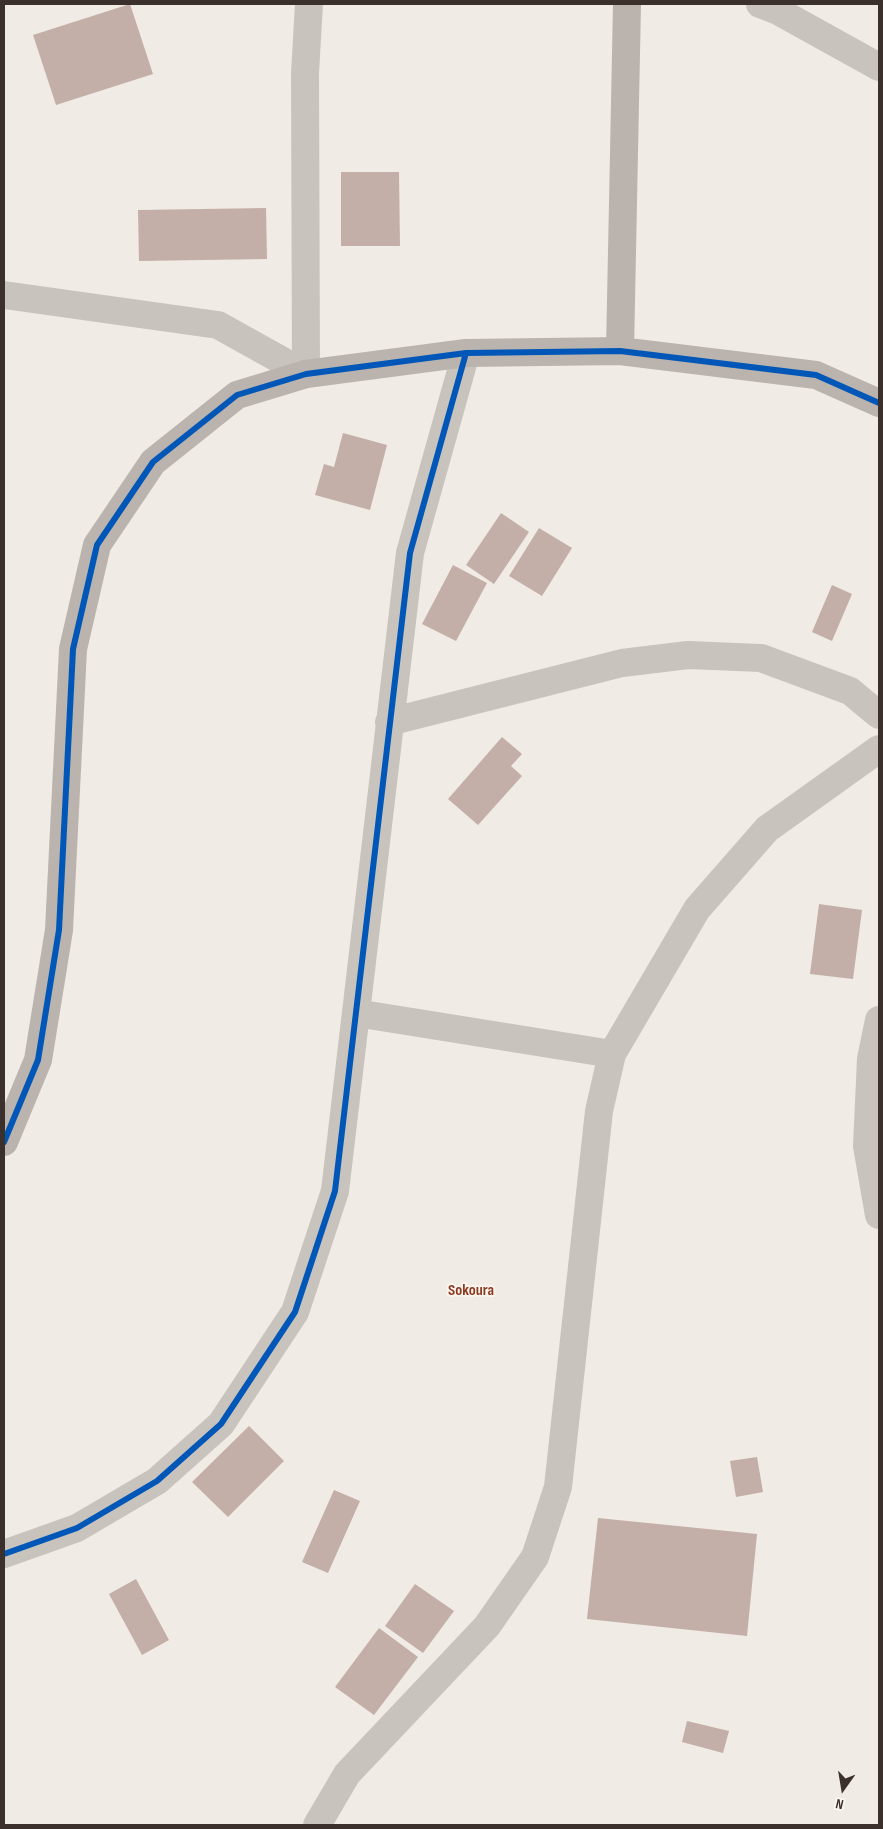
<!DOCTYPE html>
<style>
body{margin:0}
#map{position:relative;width:883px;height:1829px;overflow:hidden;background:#f0ebe5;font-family:"Sofia Sans Condensed",sans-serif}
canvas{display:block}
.frame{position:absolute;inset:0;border:5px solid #3b302b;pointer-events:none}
.north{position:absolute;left:818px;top:1764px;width:50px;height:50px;-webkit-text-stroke:4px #fbf5ee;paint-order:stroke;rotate:193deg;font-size:14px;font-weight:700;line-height:20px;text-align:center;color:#3b302b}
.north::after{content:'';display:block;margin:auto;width:18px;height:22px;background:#3b302b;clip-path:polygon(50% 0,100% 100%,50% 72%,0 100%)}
</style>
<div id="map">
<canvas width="883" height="1829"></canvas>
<div class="frame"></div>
<div class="north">N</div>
</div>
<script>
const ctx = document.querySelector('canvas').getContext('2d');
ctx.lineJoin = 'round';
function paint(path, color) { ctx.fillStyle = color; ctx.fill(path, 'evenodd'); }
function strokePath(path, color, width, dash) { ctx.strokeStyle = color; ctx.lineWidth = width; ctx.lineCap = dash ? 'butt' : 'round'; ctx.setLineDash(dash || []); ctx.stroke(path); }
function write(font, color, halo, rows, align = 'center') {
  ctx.font = font + ' "Sofia Sans Condensed",sans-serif'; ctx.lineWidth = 4; ctx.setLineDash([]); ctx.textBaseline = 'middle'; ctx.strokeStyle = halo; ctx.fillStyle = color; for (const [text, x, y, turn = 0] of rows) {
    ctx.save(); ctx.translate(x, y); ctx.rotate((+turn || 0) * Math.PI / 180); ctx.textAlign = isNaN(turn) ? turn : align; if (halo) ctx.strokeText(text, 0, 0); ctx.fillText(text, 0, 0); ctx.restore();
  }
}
const building = new Path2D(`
 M 130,4 L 153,74 L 56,105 L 33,35 Z
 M 341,172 L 399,172 L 400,246 L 341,246 Z
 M 266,208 L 267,259 L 139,261 L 138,210 Z
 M 343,433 L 387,445 L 370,510 L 315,495 L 324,464 L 334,467 Z
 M 501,513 L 529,532 L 494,584 L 466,565 Z
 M 539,528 L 572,548 L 542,596 L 509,576 Z
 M 453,565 L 487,583 L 456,641 L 422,624 Z
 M 832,585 L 852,594 L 832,641 L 812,632 Z
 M 502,737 L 522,754 L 511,766 L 522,776 L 478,825 L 448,799 Z
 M 819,904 L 862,910 L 853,979 L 810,974 Z
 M 249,1426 L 284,1461 L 228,1517 L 192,1482 Z
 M 757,1457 L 763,1492 L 736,1497 L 730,1461 Z
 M 334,1490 L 360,1501 L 328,1573 L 302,1562 Z
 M 598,1518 L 757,1534 L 747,1636 L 587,1619 Z
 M 136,1579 L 169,1640 L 142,1655 L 109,1594 Z
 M 415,1584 L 454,1611 L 423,1653 L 385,1626 Z
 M 379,1628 L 418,1657 L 374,1715 L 335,1687 Z
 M 687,1721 L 729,1731 L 723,1753 L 682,1742 Z`);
const street = new Path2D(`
 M 760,4 L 778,11 L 879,67
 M 4,295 L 218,325 L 306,374 L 305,73 L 309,4
 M 389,722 L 622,663 L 688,655 L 761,658 L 850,691 L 879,715
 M 356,1013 L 612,1054
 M 879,1020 L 871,1059 L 867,1146 L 879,1215
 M 4,1554 L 77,1528 L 157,1481 L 221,1424 L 295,1312 L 335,1191 L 410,553 L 466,353
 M 317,1825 L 347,1774 L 487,1626 L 535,1557 L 558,1487 L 599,1111 L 612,1054 L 697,909 L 767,829 L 879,749`);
const secondary = new Path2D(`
 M 620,351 L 627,4
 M 4,1142 L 38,1060 L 59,930 L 73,649 L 97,545 L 153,462 L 237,395 L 306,374 L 466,353 L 620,351 L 816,375 L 879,403`);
const cycleway = new Path2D(`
 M 4,1142 L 38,1060 L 59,930 L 73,649 L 97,545 L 153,462 L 237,395 L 306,374 L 466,353 L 620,351 L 816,375 L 879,403
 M 4,1554 L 77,1528 L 157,1481 L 221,1424 L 295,1312 L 335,1191 L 410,553 L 466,353`);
const neighbourhoodNames = [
 ["Sokoura",471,1291]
];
paint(building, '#c3afa7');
strokePath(street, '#c9c3be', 28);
strokePath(secondary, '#bab3ae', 28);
strokePath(cycleway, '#0057b8', 6);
write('bold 16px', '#8c3b22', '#fbf5ee', neighbourhoodNames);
</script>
